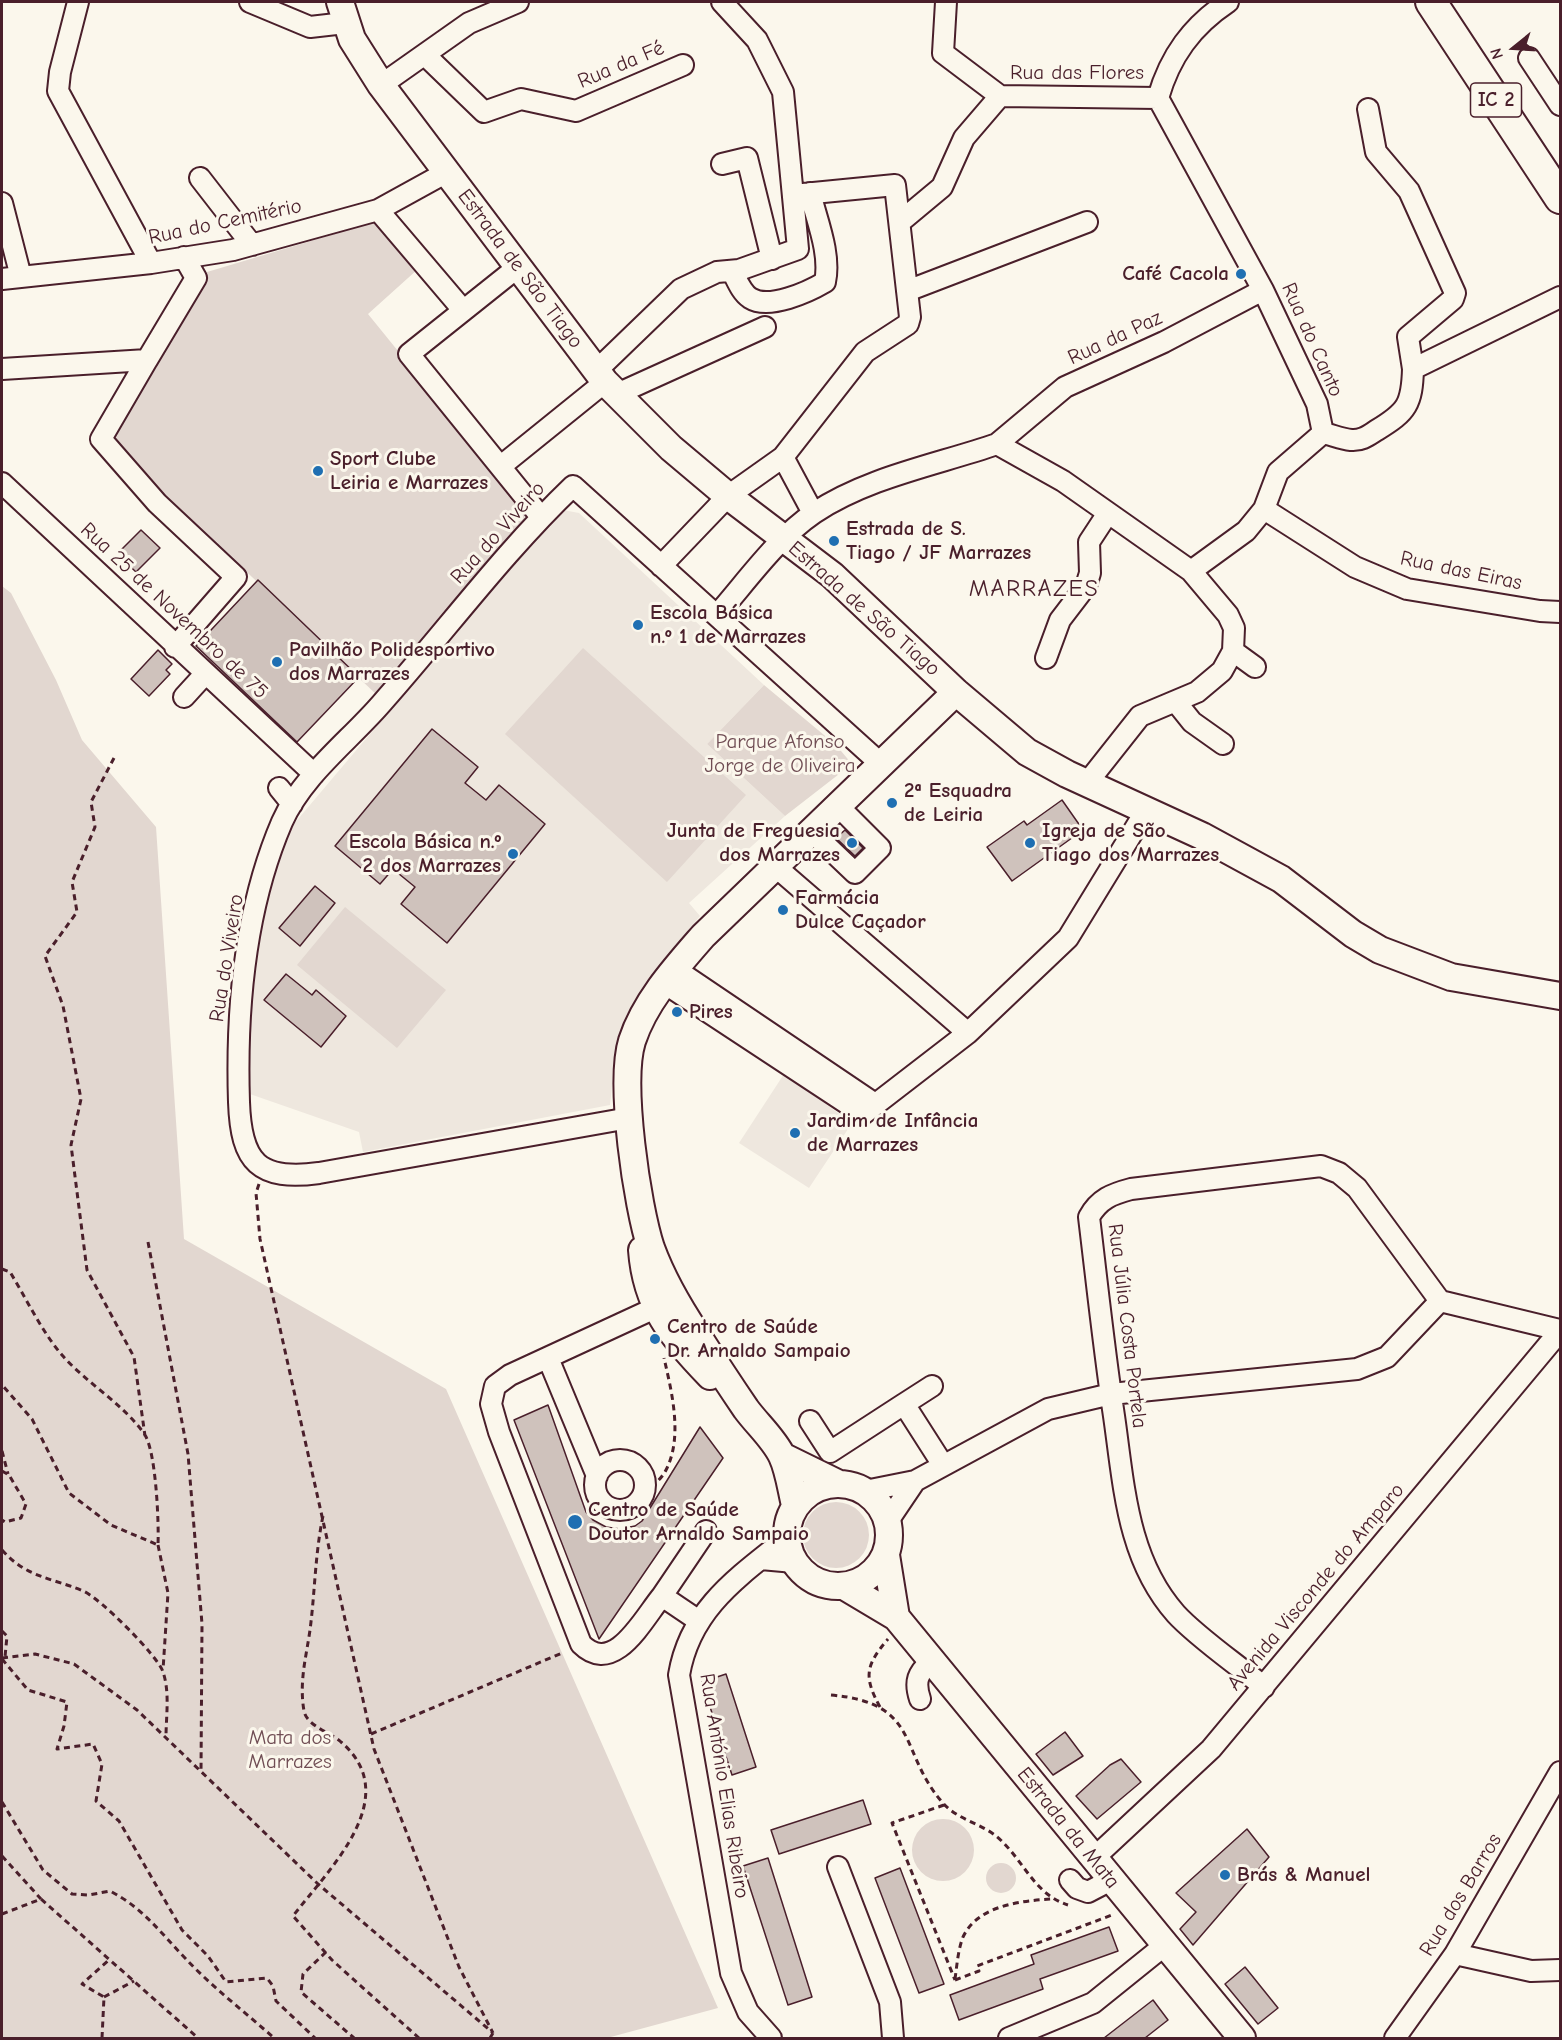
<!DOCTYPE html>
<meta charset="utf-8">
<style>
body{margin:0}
#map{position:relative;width:1562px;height:2040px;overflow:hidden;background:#fbf7ec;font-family:"Comic Neue",sans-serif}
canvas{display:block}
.frame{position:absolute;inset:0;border:3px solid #4a1f2b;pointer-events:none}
.north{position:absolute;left:1484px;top:18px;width:60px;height:60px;-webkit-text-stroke:4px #fbf7ec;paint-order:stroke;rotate:252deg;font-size:16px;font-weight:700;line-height:24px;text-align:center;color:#4a1f2b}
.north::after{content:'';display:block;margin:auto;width:21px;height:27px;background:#4a1f2b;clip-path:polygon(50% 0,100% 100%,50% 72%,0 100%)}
</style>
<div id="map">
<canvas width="1562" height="2040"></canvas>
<div class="frame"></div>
<div class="north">N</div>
</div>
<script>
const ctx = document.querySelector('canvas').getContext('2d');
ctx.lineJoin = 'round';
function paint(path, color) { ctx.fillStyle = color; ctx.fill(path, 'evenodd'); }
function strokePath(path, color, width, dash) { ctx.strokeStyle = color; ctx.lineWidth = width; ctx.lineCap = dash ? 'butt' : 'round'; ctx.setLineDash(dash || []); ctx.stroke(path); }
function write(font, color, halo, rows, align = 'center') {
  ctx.font = font + ' "Comic Neue",sans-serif'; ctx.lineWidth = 6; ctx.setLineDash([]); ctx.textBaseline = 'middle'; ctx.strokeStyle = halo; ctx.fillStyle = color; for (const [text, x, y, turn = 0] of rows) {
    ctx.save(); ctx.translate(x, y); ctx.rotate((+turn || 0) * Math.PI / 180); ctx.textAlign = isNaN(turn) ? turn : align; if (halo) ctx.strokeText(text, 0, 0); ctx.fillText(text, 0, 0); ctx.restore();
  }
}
const built = new Path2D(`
 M 563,510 L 579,513 L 764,685 L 707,744 L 785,816 L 689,903 L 700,916 L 650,979 L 623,1023 L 616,1049 L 610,1105 L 363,1152 L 359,1132 L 247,1093 L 246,1068 L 250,1000 L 261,931 L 272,882 L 293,825 L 512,566 L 550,516 Z
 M 784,1074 L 852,1123 L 809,1188 L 739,1143 Z`);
const green = new Path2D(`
 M 378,221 L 418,269 L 368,314 L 527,510 L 523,522 L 378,696 L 108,441 L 207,272 Z
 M 2,586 L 11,593 L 56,680 L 82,740 L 156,827 L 184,1239 L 446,1389 L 718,2008 L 607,2038 L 2,2038 Z
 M 583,648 L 746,795 L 667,882 L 505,734 Z
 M 764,685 L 836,745 L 852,764 L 785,816 L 707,744 Z
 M 345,907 L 446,990 L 397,1048 L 297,965 Z
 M803 1535a33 33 0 1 1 66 0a33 33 0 1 1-66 0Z
 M912 1850a31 31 0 1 1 62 0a31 31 0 1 1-62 0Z
 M986 1878a15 15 0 1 1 30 0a15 15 0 1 1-30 0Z`);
const building = new Path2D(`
 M 141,530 L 160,548 L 136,572 L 117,554 Z
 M 258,580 L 359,677 L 297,742 L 196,646 Z
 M 158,650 L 172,664 L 166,670 L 170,674 L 149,696 L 131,679 Z
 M 432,729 L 478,767 L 465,783 L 486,800 L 499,785 L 545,824 L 447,943 L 401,904 L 415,887 L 393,869 L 380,884 L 335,846 Z
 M 1062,800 L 1083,830 L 1012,881 L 987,847 L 1024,821 L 1027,825 Z
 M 845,830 L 863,848 L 855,856 L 836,838 Z
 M 315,886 L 335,903 L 300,946 L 279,928 Z
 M 286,974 L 312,995 L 316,990 L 346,1016 L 321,1047 L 264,1000 Z
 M 548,1405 L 586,1512 L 593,1520 L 606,1527 L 620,1529 L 635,1526 L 642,1521 L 700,1427 L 723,1458 L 599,1639 L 514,1420 Z
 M 726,1674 L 756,1767 L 732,1775 L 702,1682 Z
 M 1065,1732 L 1083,1756 L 1053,1775 L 1036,1754 Z
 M 1121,1759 L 1141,1782 L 1097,1819 L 1076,1796 L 1110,1765 Z
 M 863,1800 L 871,1824 L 779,1854 L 771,1830 Z
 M 1247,1829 L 1269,1857 L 1193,1945 L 1180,1929 L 1196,1912 L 1176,1893 Z
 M 768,1858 L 812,1997 L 788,2005 L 743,1866 Z
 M 900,1868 L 944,1984 L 919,1993 L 875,1878 Z
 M 1109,1927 L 1118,1951 L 1040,1979 L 1043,1989 L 959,2020 L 950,1995 L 1034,1964 L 1031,1955 Z
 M 1245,1967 L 1278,2008 L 1258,2024 L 1225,1984 Z
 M 1153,2000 L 1168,2020 L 1145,2038 L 1104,2038 Z`);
const path = new Path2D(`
 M 114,758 L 91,802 L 95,827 L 72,882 L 77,912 L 45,956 L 63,1006 L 81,1099 L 71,1145 L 87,1270 L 134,1357 L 145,1436
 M 259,1184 L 256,1193 L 260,1239 L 374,1749 L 459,1967 L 493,2033
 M 148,1242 L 188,1454 L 202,1624 L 201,1772
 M 2,1269 L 10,1272 C 26,1298 42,1332 62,1355 C 85,1382 125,1405 145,1435 C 156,1453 159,1522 158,1545 L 111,1525 L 69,1493 L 32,1419 L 2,1385
 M 2,1451 L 8,1474
 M 2,1471 L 9,1475 L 26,1504 L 21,1518 L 5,1522 L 2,1520
 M 643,1494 C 651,1487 661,1480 666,1470 C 683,1437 672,1393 664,1358
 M 323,1516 C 315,1554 315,1592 310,1630 C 306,1658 299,1682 304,1711 C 307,1726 330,1732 341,1742 C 405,1797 329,1869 293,1916 L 332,1960 L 419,2038
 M 158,1545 L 168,1593 L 163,1670
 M 2,1550 C 27,1578 50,1577 83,1591 C 99,1597 159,1657 163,1672 C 170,1692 166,1717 166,1737
 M 2,1631 L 7,1636 L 5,1657
 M 2,1658 L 35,1654 L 74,1664 L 137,1710 L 318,1884 L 492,2032
 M 2,1659 L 28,1690 L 67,1702 L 64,1726 L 57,1749 L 93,1744 L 102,1764 L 96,1801 L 119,1821 L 182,1930 L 208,1956 L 226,1982 L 267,1978 L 273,1986 L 276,2001 L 315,2038
 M 831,1695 C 921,1703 898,1751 942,1802 C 956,1819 980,1823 996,1836 C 1023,1858 1033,1894 1068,1905
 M 880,1707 C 863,1676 866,1665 888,1639
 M 371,1734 L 562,1653
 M 2,1802 L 43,1870 L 72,1894 L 89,1895 L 110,1891 C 143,1908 160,1932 185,1958 C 212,1987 245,2012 274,2038
 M 944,1805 L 892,1823 L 955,1980
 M 2,1856 L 41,1899
 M 2,1914 L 41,1899 L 198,2038
 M 326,1952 L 303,1974 L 301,1992 L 354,2038
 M 955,1979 C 957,1965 958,1950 963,1937 C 978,1905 1021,1901 1051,1899
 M 955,1980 L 979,1971 L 977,1966 L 1112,1915
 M 104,1997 L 134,1981
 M 102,2038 L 104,1997 L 82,1984 L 109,1960
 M 490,2038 L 493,2033`);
const minor = new Path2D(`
 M 78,2 L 60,72 L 58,91 L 151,263
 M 250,2 L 310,27 L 345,23
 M 946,2 L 943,53 L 1000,96
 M 425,55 L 484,112 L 521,99 L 576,111 L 683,65
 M 1529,58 L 1560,105
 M 381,85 L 469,23 L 518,2
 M 1158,98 L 1263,290 L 1317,404 L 1323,433 L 1278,472 L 1264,509 L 1246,531 L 1191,571
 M 1368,109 L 1376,152 L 1409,191 L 1455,293 L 1453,299 L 1408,337 L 1413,369
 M 722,164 L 747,158 L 772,259
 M 200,178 L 252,245
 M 2,203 L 21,277
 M 378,210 L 463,310
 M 900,222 L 942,187 L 964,138 L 1000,96 L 1158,98 C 1170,56 1192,26 1228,2
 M 518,267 L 409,354 L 541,517
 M 732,271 C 737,280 741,292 750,298 C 769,310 808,292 825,282 C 831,254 817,221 810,193
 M 2,279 L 151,263 L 233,250 L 378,210 L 447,172
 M 907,291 L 1087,222
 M 147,360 L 101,439 L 157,503 L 236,577 L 175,647
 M 2,369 L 147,360 L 196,278 L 184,257
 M 596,371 L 681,289 L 717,272 L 739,270 L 798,249 L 783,92 L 757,40 L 722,2
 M 617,394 L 765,327
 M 1323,433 C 1332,435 1342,439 1351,440 C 1362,441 1369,435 1377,430 C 1407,412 1412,404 1413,369 L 1560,297
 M 997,444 L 1065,387 L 1164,342 L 1263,290
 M 783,457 L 813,513
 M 501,466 L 605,382
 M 2,483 L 314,774
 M 1264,509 L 1355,567 L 1407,589 L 1540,611 L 1560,612
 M 661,566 L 728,496 L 783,457 L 865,352 L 908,324 L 910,317 L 895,185 L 793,195
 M 717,615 C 747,581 776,539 814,513 C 868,477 936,465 997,444 L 1063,481 L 1191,571 L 1228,615 L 1234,628 L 1233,651 L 1222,671 L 1197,692 L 1140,716 L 1087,783
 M 1233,651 L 1255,667
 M 1046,658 L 1060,620 L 1086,586 L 1090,573 L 1089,542 L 1108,513
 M 184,697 L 205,674
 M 1176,702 L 1192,722 L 1223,744
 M 279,788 L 292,804
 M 812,832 L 855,873 L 880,848 L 838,806
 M 776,867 L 968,1033
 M 675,969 L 875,1104
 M 664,983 L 863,1114 L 968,1033 L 1068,938 L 1147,809
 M 629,1118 L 319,1173 C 259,1181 241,1163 239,1102 C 236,1009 245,908 282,822 C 303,775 348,742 381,704 C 445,632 503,553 573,486 L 881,764
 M 669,1305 L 655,1308 L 510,1375 L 495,1386 L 491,1404 L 499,1432 L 581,1644 C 614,1677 643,1619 662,1596 L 699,1621
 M 548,1358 L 597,1476
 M 904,1404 L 932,1386
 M 810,1421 L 830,1452 L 904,1404 L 943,1465
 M595 1485a25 25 0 1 1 50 0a25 25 0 1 1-50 0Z
 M 865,1491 L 915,1481 L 1048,1409 L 1111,1394 L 1357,1369 L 1387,1357 L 1440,1301
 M 888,1521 L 915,1481
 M 761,1559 L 794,1562
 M 662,1596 L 706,1531
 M 1264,1687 C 1238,1665 1198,1638 1176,1614 C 1127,1559 1124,1485 1114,1416 C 1104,1350 1097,1283 1089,1217 C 1099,1199 1112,1194 1131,1189 L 1321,1166 L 1339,1173 L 1357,1188 L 1440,1301 L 1560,1330
 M 920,1699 C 914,1681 918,1673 931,1661
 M 1093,1859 L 1211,1749 L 1560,1331
 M 838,1867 L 890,2002 L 893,2038
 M 1070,1880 L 1077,1888 L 1088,1892 L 1111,1880
 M 1455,1954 L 1531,1971 L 1560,1970
 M 771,2038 L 748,2012 L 731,1973 L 679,1675 C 690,1609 738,1577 787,1538
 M 1009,2038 L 1093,2003 L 1165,1945
 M 1395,2038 L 1455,1954 L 1560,1772`);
const major = new Path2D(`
 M 340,2 L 352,39 L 381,85 L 605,382 L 671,448 L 728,496 L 832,575 L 956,692 L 1027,752 L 1067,774 L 1202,836 L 1281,879 L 1353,934 L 1380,950 L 1451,977 L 1560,996
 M 642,1250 C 646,1306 672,1337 710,1376
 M 782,1456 L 837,1483
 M787 1535a51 51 0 1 1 102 0a51 51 0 1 1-102 0Z
 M 795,1505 C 791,1489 789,1471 782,1456 C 774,1439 757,1424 746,1409 C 729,1384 712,1358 696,1333 C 678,1306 662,1278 651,1248 C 637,1206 619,1083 632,1041 C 645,1001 676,967 703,936 L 956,692
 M 886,1555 L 896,1617
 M 844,1586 L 896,1617 L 1242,2038`);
const highway = new Path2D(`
 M 1431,2 L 1560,198`);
const markers = [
 [1241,274,6,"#1f6fb2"],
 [318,471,6,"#1f6fb2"],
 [834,541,6,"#1f6fb2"],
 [638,625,6,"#1f6fb2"],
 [277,662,6,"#1f6fb2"],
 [892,803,6,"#1f6fb2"],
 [852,843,6,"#1f6fb2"],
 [1030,843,6,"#1f6fb2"],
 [513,854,6,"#1f6fb2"],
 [783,910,6,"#1f6fb2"],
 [677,1012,6,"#1f6fb2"],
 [795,1133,6,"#1f6fb2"],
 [655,1339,6,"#1f6fb2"],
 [575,1522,8,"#1f6fb2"],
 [1225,1875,6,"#1f6fb2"]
];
const shields = [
 [1496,100,51]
];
const shieldNames = [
 ["IC 2",1496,100]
];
const streetNames = [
 ["Rua da Fé",621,65,-23],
 ["Rua das Flores",1077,73],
 ["Rua do Cemitério",225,222,-12],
 ["Estrada de São Tiago",520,269,53],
 ["Rua da Paz",1115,338,-25],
 ["Rua do Canto",1312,340,66],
 ["Rua do Viveiro",498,533,-48],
 ["Rua das Eiras",1461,571,12],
 ["Estrada de São Tiago",864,609,41],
 ["Rua 25 de Novembro de 75",174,611,43],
 ["Rua do Viveiro",227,958,-81],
 ["Rua Júlia Costa Portela",1127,1326,83],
 ["Avenida Visconde do Amparo",1316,1587,-50],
 ["Rua António Elias Ribeiro",724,1786,81],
 ["Estrada da Mata",1068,1828,51],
 ["Rua dos Barros",1461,1895,-59]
];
const poiNames = [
 ["Café Cacola",1229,274,"right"],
 ["Sport Clube",330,459],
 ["Leiria e Marrazes",330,483],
 ["Estrada de S.",846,529],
 ["Tiago / JF Marrazes",846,553],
 ["Escola Básica",650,613],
 ["n.º 1 de Marrazes",650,637],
 ["Pavilhão Polidesportivo",289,650],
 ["dos Marrazes",289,674],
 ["2ª Esquadra",904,791],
 ["de Leiria",904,815],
 ["Junta de Freguesia",840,831,"right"],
 ["dos Marrazes",840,855,"right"],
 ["Igreja de São",1042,831],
 ["Tiago dos Marrazes",1042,855],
 ["Escola Básica n.º",501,842,"right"],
 ["2 dos Marrazes",501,866,"right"],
 ["Farmácia",795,898],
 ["Dulce Caçador",795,922],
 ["Pires",689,1012],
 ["Jardim de Infância",807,1121],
 ["de Marrazes",807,1145],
 ["Centro de Saúde",667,1327],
 ["Dr. Arnaldo Sampaio",667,1351],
 ["Centro de Saúde",588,1510],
 ["Doutor Arnaldo Sampaio",588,1534],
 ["Brás & Manuel",1237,1875]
];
const parkNames = [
 ["Parque Afonso",780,742],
 ["Jorge de Oliveira",780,766],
 ["Mata dos",290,1738],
 ["Marrazes",290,1762]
];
const quarterNames = [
 ["MARRAZES",1034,589]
];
paint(built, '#eee7de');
paint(green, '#e2d7d0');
paint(building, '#cfc2bc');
strokePath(building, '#4a1f2b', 1.5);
strokePath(minor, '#4a1f2b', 24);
strokePath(major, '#4a1f2b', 30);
strokePath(highway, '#4a1f2b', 34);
strokePath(path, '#4a1f2b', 3, [6, 4.5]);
strokePath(minor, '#fbf7ec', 20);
strokePath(major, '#fbf7ec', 26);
strokePath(highway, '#fbf7ec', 30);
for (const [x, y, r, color] of markers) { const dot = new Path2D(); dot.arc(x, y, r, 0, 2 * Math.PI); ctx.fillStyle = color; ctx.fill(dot); strokePath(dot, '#fbf7ec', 2); }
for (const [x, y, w] of shields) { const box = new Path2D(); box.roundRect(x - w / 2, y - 17, w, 34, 4.5); ctx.fillStyle = '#fbf7ec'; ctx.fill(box); strokePath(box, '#4a1f2b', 1.5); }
write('bold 20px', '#4a1f2b', null, shieldNames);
write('21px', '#4a1f2b', '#fbf7ec', streetNames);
write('bold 21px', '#4a1f2b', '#fbf7ec', poiNames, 'left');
write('21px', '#704d54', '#fbf7ec', parkNames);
ctx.letterSpacing = '1.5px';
write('24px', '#4a1f2b', '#fbf7ec', quarterNames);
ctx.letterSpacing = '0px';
</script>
